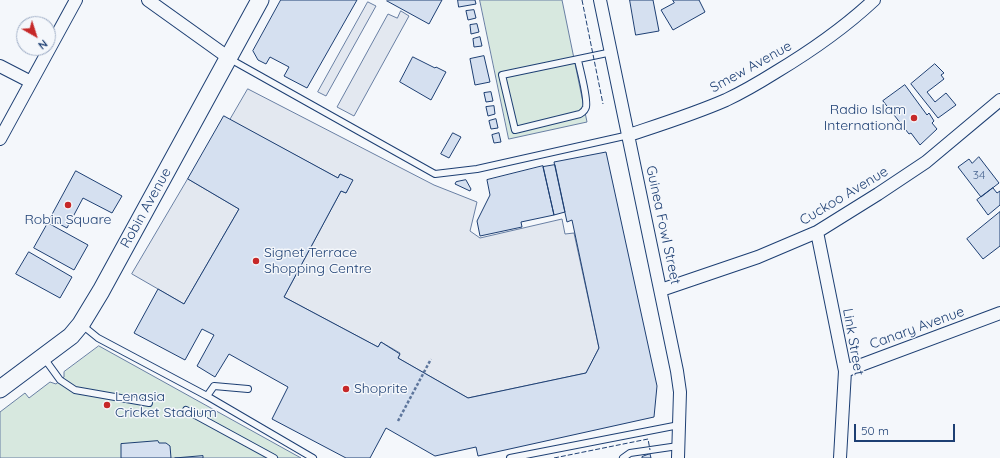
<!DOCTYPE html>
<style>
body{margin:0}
#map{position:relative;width:1000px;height:458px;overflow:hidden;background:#f4f7fb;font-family:Quicksand,sans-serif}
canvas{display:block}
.north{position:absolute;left:16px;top:16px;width:40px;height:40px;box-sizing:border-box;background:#f4f7fb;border:1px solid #9eadc5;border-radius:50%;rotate:141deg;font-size:11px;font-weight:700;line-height:16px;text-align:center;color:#1d3f73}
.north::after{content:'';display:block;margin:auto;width:14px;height:18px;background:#c62828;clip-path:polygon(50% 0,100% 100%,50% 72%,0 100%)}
.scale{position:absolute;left:854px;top:424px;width:101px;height:18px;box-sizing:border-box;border:2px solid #1d3f73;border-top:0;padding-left:5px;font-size:12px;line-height:14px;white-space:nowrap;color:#1d3f73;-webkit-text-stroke:3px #f4f7fb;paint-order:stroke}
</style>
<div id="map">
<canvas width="1000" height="458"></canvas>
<div class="north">N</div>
<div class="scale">50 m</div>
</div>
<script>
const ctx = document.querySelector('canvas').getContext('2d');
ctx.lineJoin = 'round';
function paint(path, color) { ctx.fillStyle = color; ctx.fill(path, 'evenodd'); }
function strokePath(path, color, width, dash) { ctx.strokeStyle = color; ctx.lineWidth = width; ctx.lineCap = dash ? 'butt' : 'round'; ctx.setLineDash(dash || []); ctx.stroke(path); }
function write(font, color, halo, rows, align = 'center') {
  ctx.font = font + ' Quicksand,sans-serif'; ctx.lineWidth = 3; ctx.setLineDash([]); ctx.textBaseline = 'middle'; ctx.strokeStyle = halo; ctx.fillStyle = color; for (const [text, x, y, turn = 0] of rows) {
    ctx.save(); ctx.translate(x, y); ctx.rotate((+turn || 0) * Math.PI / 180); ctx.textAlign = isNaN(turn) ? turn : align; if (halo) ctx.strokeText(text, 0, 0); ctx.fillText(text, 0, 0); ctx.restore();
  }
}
const green = new Path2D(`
 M 480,0 L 562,0 L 587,122 L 509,139 Z
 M 99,346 L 301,458 L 0,458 L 0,412 L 25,393 L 29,398 L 50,382 L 56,384 L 64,377 L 64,372 Z`);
const parking = new Path2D(`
 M 368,2 L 376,6 L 326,96 L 318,92 Z
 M 401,11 L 409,16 L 354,116 L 337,107 L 388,14 L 397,18 Z
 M 248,89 L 434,185 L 477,202 L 470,231 L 480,238 L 562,219 L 565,234 L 574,233 L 599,348 L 586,373 L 468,398 L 398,358 L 400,353 L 381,342 L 378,347 L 284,297 L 341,191 L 346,193 L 352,180 L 340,174 L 338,178 L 230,120 Z
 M 188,179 L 239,209 L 184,304 L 132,274 Z`);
const building = new Path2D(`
 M 281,0 L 357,0 L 307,88 L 284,76 L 289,67 L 270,57 L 266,64 L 258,60 L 253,51 Z
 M 388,0 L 442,0 L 429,24 L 387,1 Z
 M 458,0 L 475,0 L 476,4 L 459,7 Z
 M 630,0 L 653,0 L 659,31 L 636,35 Z
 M 673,0 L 699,0 L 705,12 L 673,30 L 661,10 L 674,3 Z
 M 474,10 L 476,18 L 468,20 L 466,11 Z
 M 477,24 L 479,32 L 471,34 L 470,25 Z
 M 480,37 L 482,46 L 474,47 L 473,39 Z
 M 484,56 L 490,82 L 475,85 L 470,59 Z
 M 413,57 L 435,68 L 436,67 L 446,72 L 431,100 L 400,82 Z
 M 935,64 L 944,73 L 941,75 L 944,79 L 927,92 L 935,102 L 946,93 L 956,105 L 938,118 L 911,84 Z
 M 905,85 L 927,115 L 929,113 L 934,121 L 932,123 L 937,129 L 920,145 L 911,133 L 909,134 L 883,101 Z
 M 491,92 L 493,101 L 486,102 L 484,93 Z
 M 494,106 L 495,114 L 488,116 L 486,107 Z
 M 224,116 L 338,178 L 340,174 L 353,180 L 346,193 L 341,191 L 284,297 L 378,347 L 381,342 L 400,354 L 398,358 L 468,398 L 586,373 L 599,348 L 572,220 L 567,222 L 554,162 L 606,152 L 657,386 L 654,417 L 478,456 L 476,447 L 435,456 L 386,428 L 370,458 L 346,458 L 272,419 L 288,387 L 229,354 L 215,377 L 197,366 L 214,335 L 202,329 L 185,360 L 134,333 L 158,289 L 184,304 L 239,209 L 188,179 Z
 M 496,119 L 498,128 L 491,129 L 489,121 Z
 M 453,133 L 461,137 L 449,158 L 441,154 Z
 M 499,133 L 501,142 L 494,143 L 492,135 Z
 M 979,157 L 999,183 L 981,197 L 958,167 L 969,159 L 972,163 Z
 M 555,165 L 565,212 L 554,215 L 543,167 Z
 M 543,166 L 554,215 L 521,222 L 522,227 L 480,236 L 477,221 L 490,195 L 487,180 Z
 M 76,171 L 122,196 L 112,213 L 83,198 L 67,228 L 50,219 Z
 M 466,180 L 471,189 L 470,191 L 455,184 L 456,182 Z
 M 993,188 L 997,193 L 1000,191 L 1000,205 L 988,215 L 977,200 Z
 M 1000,212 L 1000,246 L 983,259 L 967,239 Z
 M 48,223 L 88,245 L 74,270 L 34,248 Z
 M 29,252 L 72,277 L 60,298 L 16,274 Z
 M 158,441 L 159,443 L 166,443 L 170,446 L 171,458 L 121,458 L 121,444 Z
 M 650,454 L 651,458 L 642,458 L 642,457 Z
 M 203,456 L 203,458 L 175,458 Z`);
const path = new Path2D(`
 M 398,421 L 431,359`);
const lane = new Path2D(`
 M 230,59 L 435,174 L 477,169 L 629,135
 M 578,60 C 580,70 588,98 586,107 C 585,111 583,112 580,114 L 515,130 L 502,75 L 612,52
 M 82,325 L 98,338 L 207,396 L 214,386 L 248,389
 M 44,358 L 60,380 L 75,390 L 149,403
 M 207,396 L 313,458
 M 186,410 L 274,458
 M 510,458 L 679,425
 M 623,458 L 630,453 L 678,446`);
const street = new Path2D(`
 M 148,0 L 229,58
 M 600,0 L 677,371 L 680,392 L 678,458
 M 0,66 L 31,82
 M 629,135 C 662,124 694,114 726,100 C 743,92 760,82 776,72 C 811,51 844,28 874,0
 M 0,139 L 76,0
 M 817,232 L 845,371 L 840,458
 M 661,290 L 758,257 L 817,232 L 878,194 L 926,162 L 1000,100
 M 845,371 L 1000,313`);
const secondary = new Path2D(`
 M 0,389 L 71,336 L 81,324 L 101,291 L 260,0`);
const fence = new Path2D(`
 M 582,0 L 603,104
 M 554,458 L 648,439 L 650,450`);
const markers = [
 [914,118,4,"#c62828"],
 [68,205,4,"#c62828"],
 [256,261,4,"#c62828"],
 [346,389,4,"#c62828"],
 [107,405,4,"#c62828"]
];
const numberNames = [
 ["34",979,175]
];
const streetNames = [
 ["Smew Avenue",751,67,-29],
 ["Cuckoo Avenue",844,196,-31],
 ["Robin Avenue",146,208,-61],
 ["Guinea Fowl Street",663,225,78],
 ["Canary Avenue",917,328,-20],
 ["Link Street",853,342,80]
];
const poiNames = [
 ["Radio Islam",906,110,"right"],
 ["International",906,126,"right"],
 ["Robin Square",68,220,"center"],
 ["Signet Terrace",264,253],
 ["Shopping Centre",264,269],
 ["Shoprite",354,389],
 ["Lenasia",115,397],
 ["Cricket Stadium",115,413]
];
paint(green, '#d7e8df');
strokePath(green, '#687fa3', 1);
paint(parking, '#e3e8f0');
strokePath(parking, '#687fa3', 1);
paint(building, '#d5e0f0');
strokePath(building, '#1d3f73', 1);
strokePath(lane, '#1d3f73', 8);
strokePath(street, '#1d3f73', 14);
strokePath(secondary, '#1d3f73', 19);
strokePath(path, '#5e769c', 2.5, [3, 2]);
strokePath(lane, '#f4f7fb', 6);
strokePath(street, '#f4f7fb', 12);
strokePath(secondary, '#f4f7fb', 17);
strokePath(fence, '#1d3f73', 1, [5, 2]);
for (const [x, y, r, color] of markers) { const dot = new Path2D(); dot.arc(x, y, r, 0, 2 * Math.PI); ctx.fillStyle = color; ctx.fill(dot); strokePath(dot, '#f4f7fb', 1.5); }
write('12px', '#4b6792', null, numberNames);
write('14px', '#1d3f73', '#f4f7fb', streetNames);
write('14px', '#1d3f73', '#f4f7fb', poiNames, 'left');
</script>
